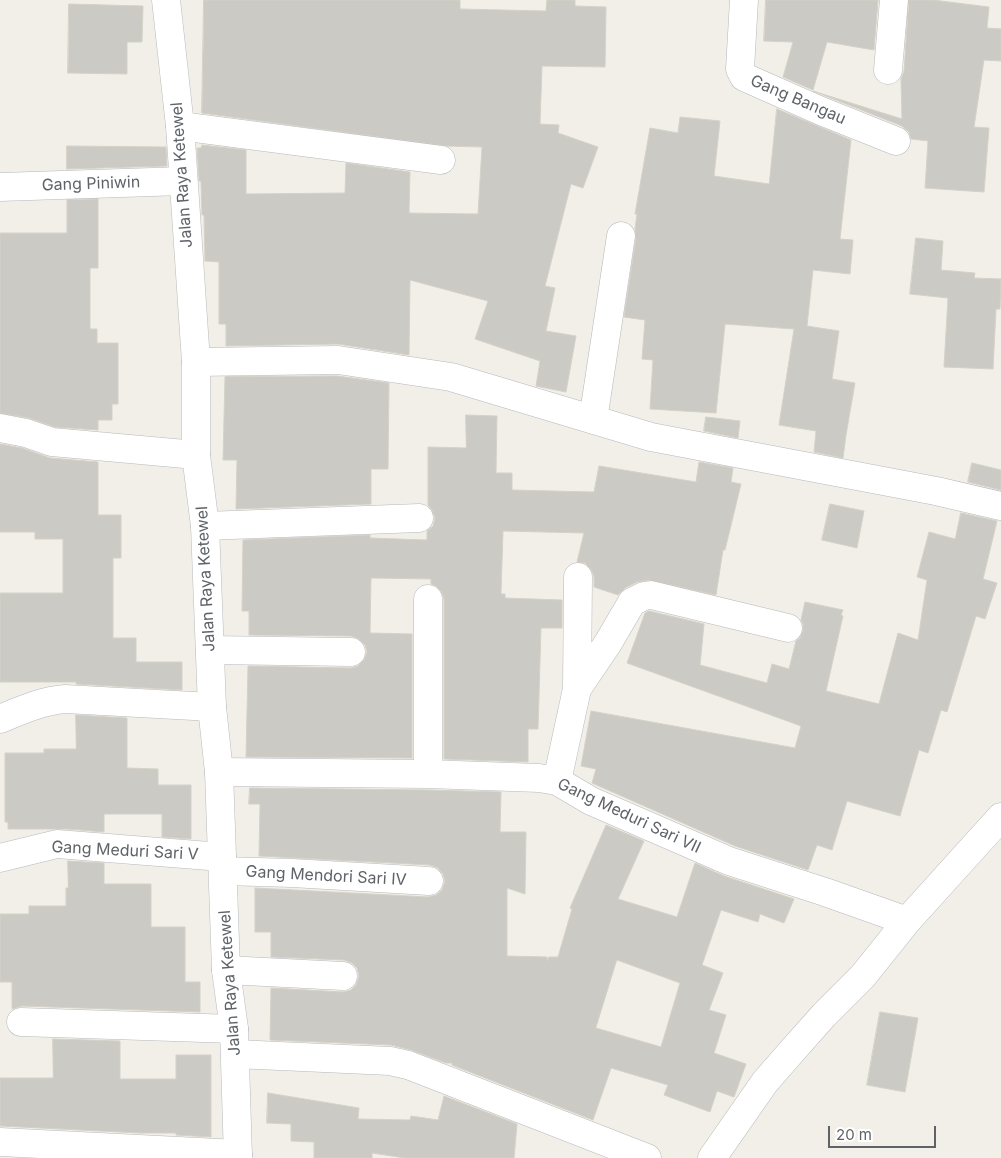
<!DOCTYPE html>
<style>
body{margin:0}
#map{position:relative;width:1001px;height:1158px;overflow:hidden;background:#f1efe8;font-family:Inter,sans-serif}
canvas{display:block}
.scale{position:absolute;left:828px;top:1126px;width:108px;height:22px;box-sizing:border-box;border:2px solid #5f6368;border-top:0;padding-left:6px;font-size:15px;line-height:18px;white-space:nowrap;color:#5f6368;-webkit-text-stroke:4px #fff;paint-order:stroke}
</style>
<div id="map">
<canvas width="1001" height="1158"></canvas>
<div class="scale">20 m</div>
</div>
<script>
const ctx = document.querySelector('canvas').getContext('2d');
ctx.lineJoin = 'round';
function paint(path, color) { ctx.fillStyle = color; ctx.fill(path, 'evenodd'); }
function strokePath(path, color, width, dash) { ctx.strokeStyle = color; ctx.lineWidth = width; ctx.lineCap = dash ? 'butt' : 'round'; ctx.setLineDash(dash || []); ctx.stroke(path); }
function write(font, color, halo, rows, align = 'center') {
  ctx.font = font + ' Inter,sans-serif'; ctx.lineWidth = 5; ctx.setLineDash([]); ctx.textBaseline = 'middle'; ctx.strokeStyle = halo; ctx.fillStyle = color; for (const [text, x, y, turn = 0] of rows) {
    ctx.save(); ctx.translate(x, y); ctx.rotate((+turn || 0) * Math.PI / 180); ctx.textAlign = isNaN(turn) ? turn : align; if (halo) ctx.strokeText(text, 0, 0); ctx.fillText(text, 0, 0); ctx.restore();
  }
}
const building = new Path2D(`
 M 204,0 L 460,0 L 460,9 L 546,11 L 547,0 L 575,0 L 575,6 L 606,7 L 605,67 L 542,66 L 540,124 L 559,125 L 558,133 L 598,147 L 583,188 L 571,184 L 545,286 L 555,288 L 546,331 L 576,336 L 566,392 L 536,386 L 540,361 L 475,339 L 488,301 L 410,280 L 409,355 L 338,344 L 226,346 L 226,324 L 219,324 L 219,262 L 205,261 L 204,215 L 202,215 L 201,181 L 199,181 L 197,148 L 201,148 L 202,145 L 246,150 L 246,194 L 345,193 L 346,163 L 410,172 L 409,213 L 478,214 L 482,147 L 446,146 L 202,113 Z
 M 766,0 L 878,0 L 874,50 L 827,42 L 813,90 L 783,77 L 793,42 L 764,41 Z
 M 909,0 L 933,0 L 989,7 L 987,28 L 1001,29 L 1001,61 L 984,60 L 974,127 L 989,128 L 984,192 L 925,188 L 928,141 L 911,139 L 909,132 L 902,126 L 813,91 L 902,119 L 901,79 L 904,71 Z
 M 69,4 L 143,6 L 142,42 L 127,42 L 127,74 L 68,73 Z
 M 777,109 L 851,140 L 840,239 L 853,240 L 850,274 L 813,270 L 807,326 L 839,331 L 832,379 L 855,383 L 846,435 L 843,458 L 814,452 L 816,431 L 779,425 L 794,329 L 725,324 L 716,413 L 650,409 L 653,360 L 642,359 L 645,320 L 624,317 L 636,238 L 635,229 L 637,214 L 635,214 L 650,128 L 678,133 L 680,117 L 720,121 L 714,176 L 769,184 Z
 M 67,146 L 166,147 L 167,166 L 67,169 Z
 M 98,199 L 98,268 L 90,268 L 90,329 L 97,329 L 97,343 L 118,343 L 118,404 L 112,404 L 112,420 L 98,420 L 98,430 L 55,427 L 29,418 L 0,413 L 0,233 L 67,233 L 67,200 Z
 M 916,238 L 943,241 L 941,270 L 975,273 L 974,278 L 1001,279 L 1000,309 L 996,309 L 993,369 L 944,367 L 948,298 L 910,294 Z
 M 337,376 L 389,383 L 388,469 L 371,469 L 371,504 L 236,509 L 237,460 L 223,460 L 225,377 Z
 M 466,415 L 497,416 L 496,473 L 512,473 L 512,490 L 594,492 L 599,466 L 696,482 L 699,462 L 733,468 L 731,482 L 741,484 L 725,550 L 723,550 L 716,595 L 649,580 L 637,582 L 625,588 L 618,595 L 594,587 L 594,577 L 591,569 L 585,563 L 577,562 L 584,533 L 503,531 L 501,594 L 505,594 L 505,598 L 562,600 L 562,628 L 541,628 L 538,729 L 528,729 L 528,762 L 444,759 L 444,599 L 441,591 L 436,586 L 431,584 L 431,579 L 371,578 L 370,633 L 412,634 L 412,758 L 246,757 L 248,666 L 351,668 L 358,666 L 364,660 L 367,652 L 365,645 L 359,639 L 351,636 L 249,635 L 249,611 L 242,611 L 243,540 L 370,535 L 370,538 L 427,540 L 427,531 L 433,526 L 435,518 L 432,510 L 428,505 L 428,447 L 466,448 Z
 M 706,417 L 740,421 L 738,438 L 704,431 Z
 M 0,444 L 22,448 L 50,458 L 98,462 L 98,515 L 121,515 L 121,558 L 113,558 L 113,638 L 136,638 L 136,662 L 182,662 L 182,690 L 76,684 L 76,682 L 0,682 L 0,593 L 63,593 L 63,539 L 35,539 L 35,532 L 0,532 Z
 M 972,463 L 1001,470 L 1001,490 L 968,482 Z
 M 830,504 L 864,511 L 857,548 L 822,540 Z
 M 961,513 L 997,521 L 983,579 L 997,583 L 985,619 L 976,616 L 947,712 L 941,710 L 928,753 L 919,750 L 900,816 L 847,801 L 832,850 L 817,845 L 808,870 L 735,846 L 592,783 L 596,769 L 581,766 L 591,711 L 795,748 L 801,726 L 627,663 L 645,613 L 649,611 L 704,624 L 700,665 L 767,683 L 772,664 L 789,669 L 796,641 L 800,638 L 803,631 L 803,624 L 801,620 L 805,602 L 843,610 L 841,615 L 843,616 L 826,691 L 879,704 L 898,633 L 918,640 L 927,580 L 917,577 L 929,532 L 955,539 Z
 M 76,715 L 127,718 L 127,768 L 158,769 L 158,785 L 191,785 L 191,839 L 162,837 L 162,814 L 104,814 L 104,832 L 68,829 L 8,829 L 8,822 L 5,822 L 5,753 L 44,753 L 44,749 L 76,749 Z
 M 250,788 L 428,790 L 501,792 L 500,832 L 526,832 L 525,894 L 507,888 L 507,956 L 547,957 L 547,961 L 549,957 L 558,957 L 572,909 L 570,908 L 606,825 L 644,841 L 618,899 L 677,917 L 695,863 L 724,876 L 794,899 L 784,923 L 760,914 L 758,922 L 721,910 L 702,965 L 723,973 L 709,1010 L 726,1015 L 714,1053 L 746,1064 L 734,1097 L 717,1091 L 710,1112 L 664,1095 L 668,1085 L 611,1068 L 593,1120 L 452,1065 L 452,1063 L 446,1063 L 411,1050 L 391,1045 L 270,1040 L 271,988 L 343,992 L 351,990 L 356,985 L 359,976 L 357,968 L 352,963 L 344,960 L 271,957 L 271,932 L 255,932 L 255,888 L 428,897 L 436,895 L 442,890 L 445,881 L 443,874 L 438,868 L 430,865 L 259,856 L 260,804 L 249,804 ZM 617,960 L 680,983 L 661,1047 L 596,1028 Z
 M 68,861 L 104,863 L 104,884 L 151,884 L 151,927 L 185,927 L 185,982 L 200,982 L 200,1012 L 22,1006 L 12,1009 L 12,982 L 0,982 L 0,914 L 29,914 L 29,906 L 66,906 L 66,888 L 68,888 Z
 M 880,1012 L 918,1018 L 905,1092 L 867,1085 Z
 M 53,1039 L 120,1041 L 120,1079 L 176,1079 L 176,1055 L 211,1055 L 211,1137 L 176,1135 L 176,1133 L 141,1133 L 0,1126 L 0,1078 L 53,1078 Z
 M 268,1093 L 359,1108 L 358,1119 L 410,1120 L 411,1116 L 438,1120 L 444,1096 L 517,1124 L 514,1158 L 405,1158 L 372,1153 L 372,1158 L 314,1158 L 314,1142 L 291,1141 L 291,1124 L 267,1123 Z`);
const minor = new Path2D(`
 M 744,0 L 740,69 L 744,77 L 821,111 L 896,141
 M 888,70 L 894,0
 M 180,126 L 441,160
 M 0,187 L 183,181
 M 196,362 L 338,360 L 451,377 L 651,437 L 936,491 L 1001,506
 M 593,420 L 621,236
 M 0,428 L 26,433 L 52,442 L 196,455
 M 205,526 L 419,518
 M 428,599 L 428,774
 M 210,650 L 351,652
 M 577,689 L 608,643 L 632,602 L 644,596 L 651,595 L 788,628
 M 0,719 C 22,710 41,701 65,699 L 212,707
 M 219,772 L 428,774 L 539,778 L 557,781 L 591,801 L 729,861 L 825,892 L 907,921
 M 557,781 L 577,689 L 578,577
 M 0,858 L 57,844 L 222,857
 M 223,871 L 292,873 L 429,881
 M 226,970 L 343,976
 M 21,1022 L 234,1029
 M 235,1054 L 390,1061 L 408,1065 L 647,1158
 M 0,1142 L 238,1154
 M 712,1158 L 765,1082 L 792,1051 L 824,1015 L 863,976 L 907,921 L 1001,817`);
const secondary = new Path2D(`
 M 166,0 L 180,126 L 196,362 L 196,455 L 205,526 L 212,707 L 219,772 L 226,970 L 234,1029 L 238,1158`);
const streetNames = [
 ["Gang Bangau",798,100,23],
 ["Jalan Raya Ketewel",182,175,-94],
 ["Gang Piniwin",91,184,-2],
 ["Jalan Raya Ketewel",206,579,-93],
 ["Gang Meduri Sari VII",629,816,25],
 ["Gang Meduri Sari V",125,851,3],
 ["Gang Mendori Sari IV",326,876,3],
 ["Jalan Raya Ketewel",230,983,-94]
];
paint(building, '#cccac5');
strokePath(building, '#d6d1c6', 1);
strokePath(minor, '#b5b8bc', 29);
strokePath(secondary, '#b6babf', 29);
strokePath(minor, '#fff', 28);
strokePath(secondary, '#fff', 28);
write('16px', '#5f6368', '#fff', streetNames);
</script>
